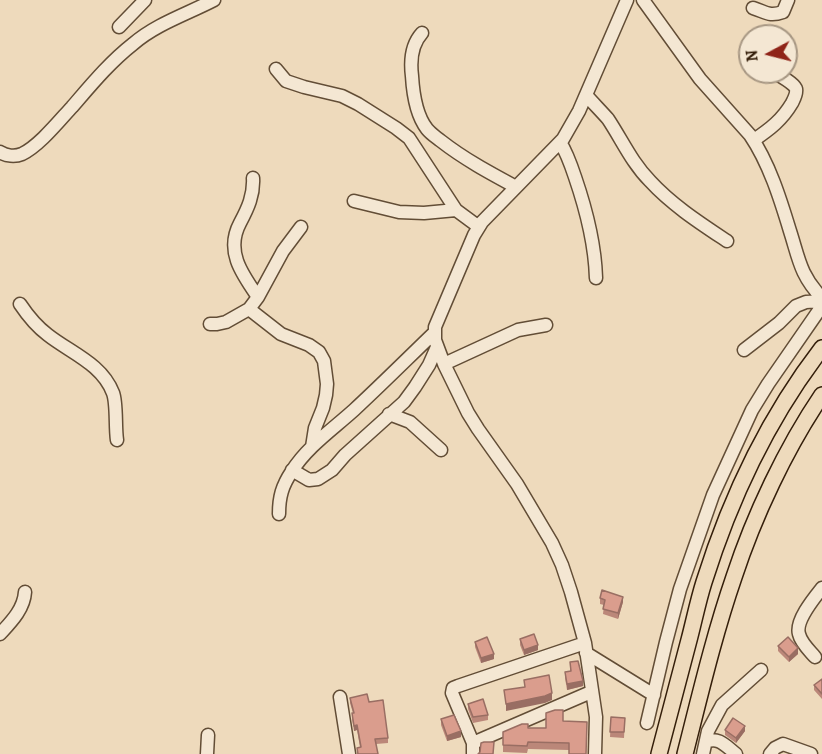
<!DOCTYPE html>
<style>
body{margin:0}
#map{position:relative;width:822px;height:754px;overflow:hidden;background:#eedabc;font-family:Alegreya,serif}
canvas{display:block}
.north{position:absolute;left:738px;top:24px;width:60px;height:60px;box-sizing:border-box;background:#f4e7d3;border:2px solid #a79783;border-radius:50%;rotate:263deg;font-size:16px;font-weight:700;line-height:24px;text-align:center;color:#341e0a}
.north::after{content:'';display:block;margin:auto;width:21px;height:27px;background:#8f2418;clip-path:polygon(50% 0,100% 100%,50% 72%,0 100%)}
</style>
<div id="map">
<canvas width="822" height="754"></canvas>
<div class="north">N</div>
</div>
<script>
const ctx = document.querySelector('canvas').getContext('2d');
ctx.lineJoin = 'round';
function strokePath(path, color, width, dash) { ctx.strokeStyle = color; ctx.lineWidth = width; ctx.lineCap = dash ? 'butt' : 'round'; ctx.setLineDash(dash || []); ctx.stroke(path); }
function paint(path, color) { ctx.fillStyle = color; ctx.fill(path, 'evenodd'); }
const minor = new Path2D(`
 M 643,0 L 700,79 L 750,135 C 769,163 780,198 790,231 C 799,259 800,275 822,298
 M 753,8 C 766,12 769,17 783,12 L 788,0
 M 119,27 L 145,0
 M 422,33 C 411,45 410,60 412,76 C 413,93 416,115 427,129 C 431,134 436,137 441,141 C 464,159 490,173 516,187
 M 276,69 L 286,81 L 304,87 L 342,96 L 358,104 L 396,128 L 409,138 L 456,210 L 479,227
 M 586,95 C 593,103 601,111 608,119 C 622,140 632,163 650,181 C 672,205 700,223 727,241
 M 754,140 C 770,129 782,120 792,103 C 794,99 797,94 796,89 C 795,84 779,75 773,72
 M 560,142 C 567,153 571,165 575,177 C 586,209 595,244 596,278
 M 0,152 C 6,156 15,157 22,154 C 39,146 59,121 72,107 C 91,85 110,62 133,44 C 156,24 187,14 214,0
 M 253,178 C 254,195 248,208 240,223 C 225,251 242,274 258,297
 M 354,201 L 399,212 L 424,213 L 456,210
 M 20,304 C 28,316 36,326 48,335 C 71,353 102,364 113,393 C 117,403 115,427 117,440
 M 249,309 L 281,334 L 309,345 L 319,352 L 324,361 L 327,384 L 326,395 L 323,408 L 315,428 L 312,447
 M 210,324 L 217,324 L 226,322 L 249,309 L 258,297 L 283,251 L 301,227
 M 744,350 L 779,323 L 796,306 L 806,302 L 822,301
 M 444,364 L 518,330 L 546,325
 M 389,414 L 410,422 L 441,450
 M 292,470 L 309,480 L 318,479 L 332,470 L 345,455 L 404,402 L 415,387 L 429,365 L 437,347
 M 279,514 C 279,497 282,486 292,471 C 307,447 333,429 354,410 C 381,385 407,359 434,333
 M 0,634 C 11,622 24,609 25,592
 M 586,653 L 654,695
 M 815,657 C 810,651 801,643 799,634 C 795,621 814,598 822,588
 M 340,697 L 349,754
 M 647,723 L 666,642 L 680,589 L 713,495 L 752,410 L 768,384 L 822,306
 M 706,742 C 718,736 726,746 736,754
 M 473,743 L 591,692
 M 207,754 L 208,735
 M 473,754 L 473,743 L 452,693 L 453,688 L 458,686 L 585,643
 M 595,754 L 596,717 L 585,643 L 571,592 L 562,565 L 552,543 L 517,484 L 478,429 L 468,413 L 444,364 L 435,340 L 435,327 L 474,235 L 482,222 L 563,139 L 579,111 L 627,0
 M 703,754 L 708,731 L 722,705 L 761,670
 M 770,754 L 775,748 L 783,744 L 811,754`);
const major = new Path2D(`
 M 659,754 C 669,716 679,678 689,640 C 694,621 698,601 704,582 C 730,499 768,418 822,348
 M 685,754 C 700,695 714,635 734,577 C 754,516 786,448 822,395`);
const wall = new Path2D(`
 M 600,598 L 623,602 L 618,619 L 603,614 L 604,605 L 600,604 Z
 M 520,639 L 538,650 L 524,655 L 520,645 Z
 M 475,642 L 494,659 L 481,663 L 475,647 Z
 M 778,646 L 798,654 L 789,662 L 778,651 Z
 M 570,662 L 583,686 L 567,690 L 565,678 L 565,672 L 570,671 Z
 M 822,679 L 822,699 L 814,690 L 814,685 Z
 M 350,698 L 369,702 L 388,738 L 388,743 L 376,744 L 378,754 L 357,754 L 357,748 L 360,747 L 357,730 L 354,731 L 352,719 L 352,713 L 353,713 L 350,703 Z
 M 468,704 L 488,715 L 488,720 L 473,723 L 468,709 Z
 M 611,717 L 625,718 L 624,738 L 610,737 Z
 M 441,719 L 461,737 L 447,741 L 441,725 Z
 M 563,721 L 587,722 L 569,750 L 528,749 L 527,753 L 503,752 L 503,732 L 528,728 L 546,728 Z
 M 725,730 L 745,731 L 736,743 L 725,735 Z`);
const shadedWall = new Path2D(`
 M 623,597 L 623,602 L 618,619 L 618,613 Z
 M 538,645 L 538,650 L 524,655 L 524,650 Z
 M 798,648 L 798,654 L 789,662 L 789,657 Z
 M 494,654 L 494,659 L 481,663 L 481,658 Z
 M 583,681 L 583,686 L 567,690 L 567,684 Z
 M 552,693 L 552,700 L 545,703 L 506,711 L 506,704 Z
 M 357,725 L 357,730 L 354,731 L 354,726 Z
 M 745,726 L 745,731 L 736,743 L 736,738 Z
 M 461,731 L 461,737 L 447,741 L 447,736 Z`);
const building = new Path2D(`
 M 602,590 L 623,597 L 618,613 L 603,609 L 605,600 L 600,598 Z
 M 534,634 L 538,645 L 524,650 L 520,639 Z
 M 487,637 L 494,654 L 481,658 L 475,642 Z
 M 788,637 L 798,648 L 789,657 L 778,646 Z
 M 578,661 L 583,681 L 567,684 L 565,672 L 571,671 L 570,662 Z
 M 549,675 L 552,693 L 545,696 L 506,704 L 504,690 L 525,687 L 524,680 Z
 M 822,679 L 822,694 L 814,685 Z
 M 367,694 L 369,702 L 383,700 L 388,738 L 375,739 L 378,754 L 358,754 L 357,748 L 361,747 L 357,725 L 354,726 L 352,713 L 354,713 L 350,698 Z
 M 483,699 L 488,715 L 473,717 L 468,704 Z
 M 555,710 L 563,710 L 563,721 L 587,722 L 586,754 L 569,754 L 569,743 L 528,742 L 527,746 L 503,745 L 503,732 L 522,724 L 528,724 L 528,728 L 546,728 L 546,713 Z
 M 454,715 L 461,731 L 447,736 L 441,719 Z
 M 611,717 L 625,718 L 624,732 L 610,732 Z
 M 733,718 L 745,726 L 736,738 L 725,730 Z
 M 484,742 L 494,742 L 493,754 L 478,754 L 480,752 L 481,743 Z`);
strokePath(minor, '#624d36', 15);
strokePath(major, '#341e0a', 18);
strokePath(minor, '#f4e7d3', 12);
strokePath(major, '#eedabc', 15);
paint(wall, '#bb8779');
paint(shadedWall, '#996e63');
paint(building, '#da9d8d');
strokePath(building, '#996e63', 1.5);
</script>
